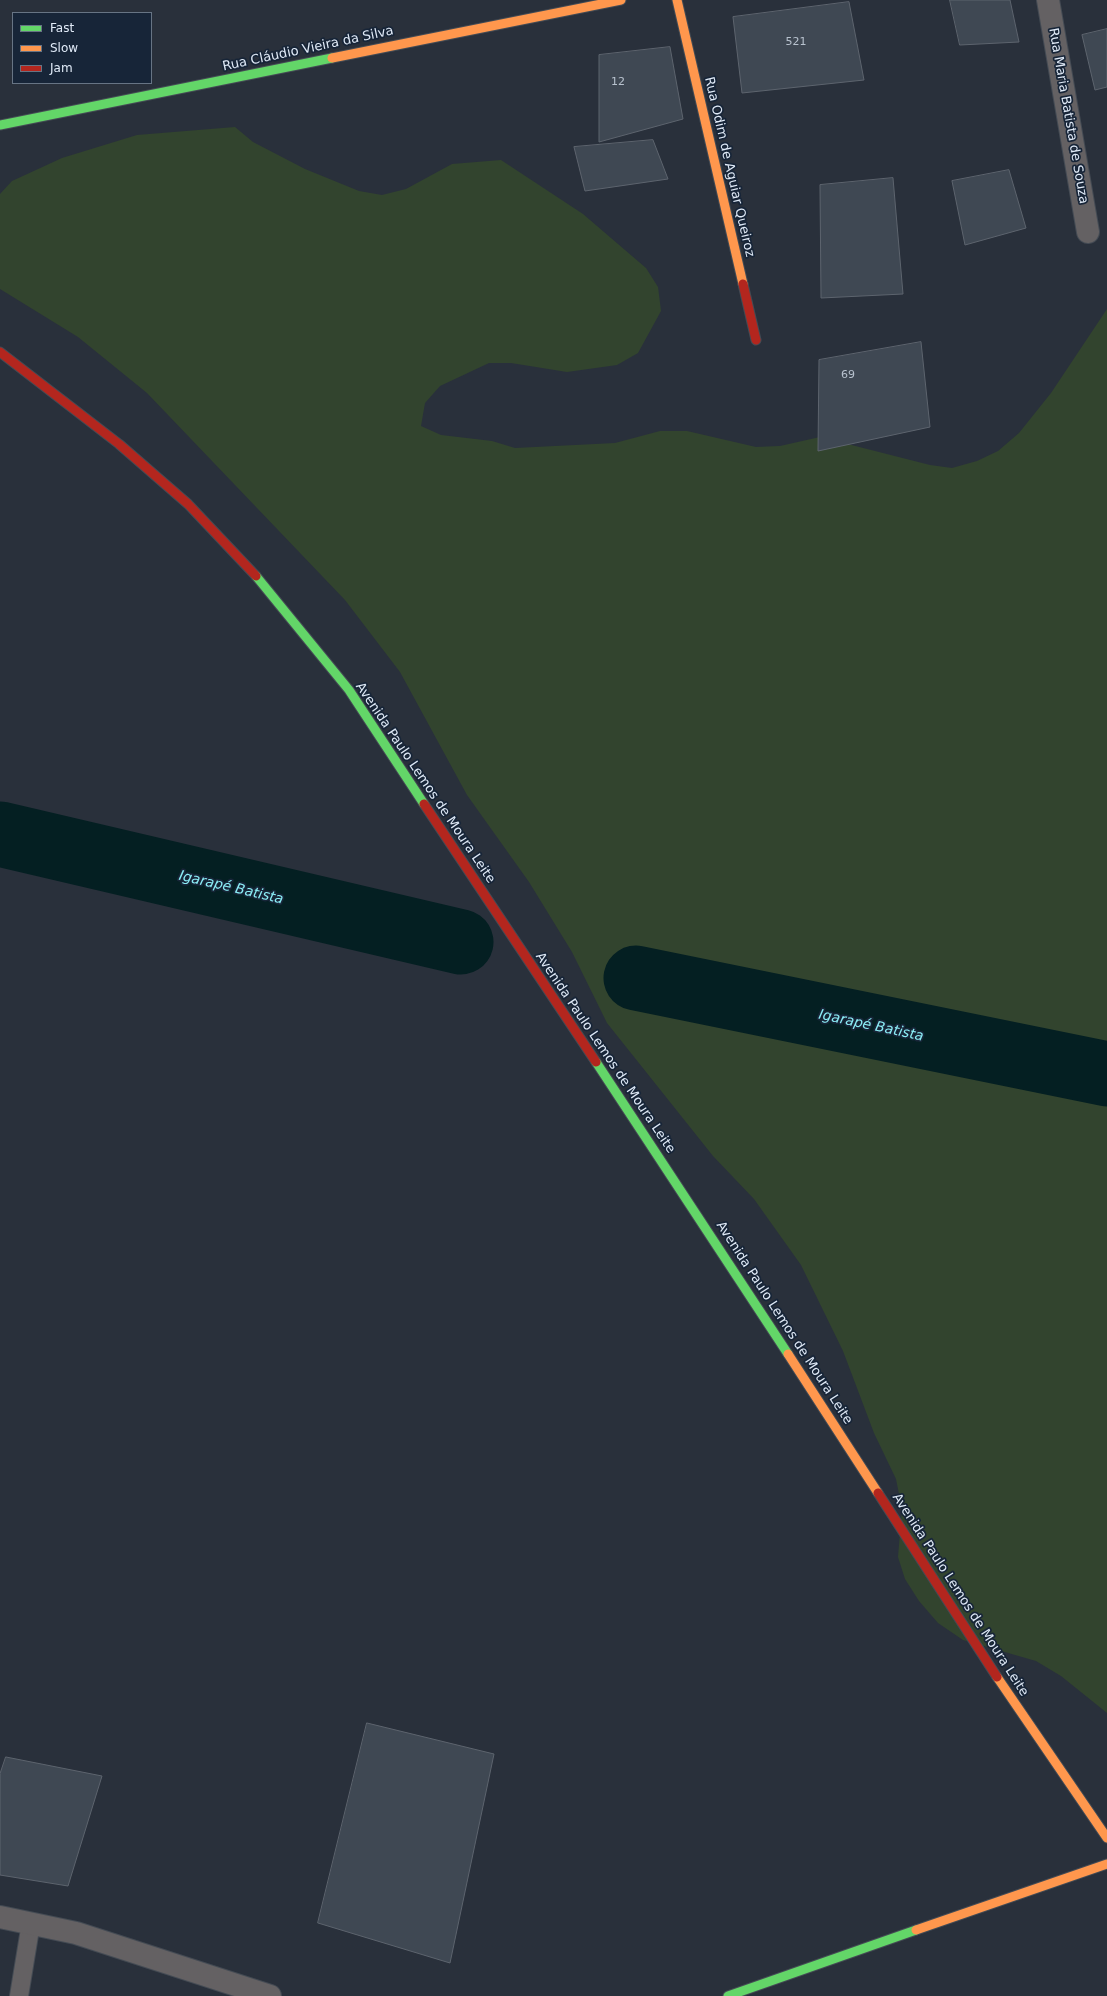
<!DOCTYPE html>
<meta charset="utf-8">
<style>
body{margin:0}
#map{position:relative;width:1107px;height:1996px;overflow:hidden;background:#29303b;font-family:"DejaVu Sans",sans-serif}
canvas{display:block}
.legend{position:absolute;left:12px;top:12px;width:140px;height:72px;box-sizing:border-box;background:#172538;border:1px solid #677484;margin:0;padding:5px 7px;list-style:none;font-size:12px;color:#e0eaf7}
.legend li{display:flex;align-items:center;gap:8px;height:20px}
.legend b{width:20px;border:1px solid #677484}
</style>
<div id="map">
<canvas width="1107" height="1996"></canvas>
<ul class="legend">
<li><b style="height:5px;background:#63d668"></b>Fast</li>
<li><b style="height:5px;background:#ff974d"></b>Slow</li>
<li><b style="height:5px;background:#b3261e"></b>Jam</li>
</ul>
</div>
<script>
const ctx = document.querySelector('canvas').getContext('2d');
ctx.lineJoin = 'round';
function paint(path, color) { ctx.fillStyle = color; ctx.fill(path, 'evenodd'); }
function strokePath(path, color, width, dash) { ctx.strokeStyle = color; ctx.lineWidth = width; ctx.lineCap = dash ? 'butt' : 'round'; ctx.setLineDash(dash || []); ctx.stroke(path); }
function write(font, color, halo, rows, align = 'center') {
  ctx.font = font + ' "DejaVu Sans",sans-serif'; ctx.lineWidth = 3.5; ctx.setLineDash([]); ctx.textBaseline = 'middle'; ctx.strokeStyle = halo; ctx.fillStyle = color; for (const [text, x, y, turn = 0] of rows) {
    ctx.save(); ctx.translate(x, y); ctx.rotate((+turn || 0) * Math.PI / 180); ctx.textAlign = isNaN(turn) ? turn : align; if (halo) ctx.strokeText(text, 0, 0); ctx.fillText(text, 0, 0); ctx.restore();
  }
}
const green = new Path2D(`
 M 235,127 L 253,142 L 305,169 L 359,191 L 382,195 L 406,189 L 452,164 L 501,160 L 583,214 L 646,268 L 658,287 L 661,311 L 638,353 L 617,365 L 567,372 L 511,363 L 489,363 L 440,386 L 425,403 L 421,426 L 441,435 L 492,441 L 515,448 L 615,443 L 660,431 L 687,431 L 756,447 L 780,446 L 820,437 L 930,465 L 952,468 L 977,461 L 998,451 L 1019,433 L 1051,393 L 1107,309 L 1107,1713 L 1061,1676 L 1036,1661 L 963,1640 L 938,1623 L 919,1601 L 905,1579 L 898,1557 L 902,1509 L 896,1479 L 874,1433 L 843,1351 L 801,1265 L 754,1199 L 713,1156 L 607,1023 L 572,952 L 529,882 L 467,795 L 400,672 L 345,600 L 147,393 L 78,337 L 0,289 L 0,194 L 12,181 L 62,158 L 137,135 Z`);
const river = new Path2D(`
 M 0,834 L 461,942
 M 636,978 L 1107,1074`);
const building = new Path2D(`
 M 950,0 L 1010,0 L 1019,42 L 960,45 Z
 M 849,2 L 864,80 L 742,93 L 733,17 Z
 M 1107,29 L 1107,87 L 1095,90 L 1082,35 Z
 M 670,47 L 683,119 L 599,142 L 599,55 Z
 M 653,140 L 668,179 L 585,191 L 574,147 Z
 M 1009,170 L 1026,228 L 965,245 L 952,181 Z
 M 893,178 L 903,294 L 821,298 L 820,185 Z
 M 921,342 L 930,427 L 818,451 L 819,360 Z
 M 367,1723 L 494,1754 L 450,1963 L 318,1923 Z
 M 6,1757 L 102,1776 L 68,1886 L 0,1875 L 0,1774 Z`);
const lane = new Path2D(`
 M 19,1996 L 31,1923`);
const street = new Path2D(`
 M 1048,0 L 1088,232
 M 0,1917 L 76,1933 L 270,1996`);
const fast = new Path2D(`
 M 0,125 L 332,58
 M 256,576 L 349,690 L 424,804
 M 596,1062 L 788,1354
 M 728,1996 L 916,1930`);
const slow = new Path2D(`
 M 677,0 L 743,284
 M 332,58 L 621,0
 M 788,1354 L 878,1493
 M 997,1677 L 1107,1838
 M 916,1930 L 1107,1864`);
const jam = new Path2D(`
 M 743,284 L 756,340
 M 0,352 L 119,444 L 188,504 L 256,576
 M 424,804 L 596,1062
 M 878,1493 L 997,1677`);
const numberNames = [
 ["521",796,42],
 ["12",618,82],
 ["69",848,375]
];
const streetNames = [
 ["Rua Cláudio Vieira da Silva",308,49,-12],
 ["Rua Maria Batista de Souza",1068,116,80],
 ["Rua Odim de Aguiar Queiroz",729,167,77],
 ["Avenida Paulo Lemos de Moura Leite",425,783,56],
 ["Avenida Paulo Lemos de Moura Leite",605,1053,56],
 ["Avenida Paulo Lemos de Moura Leite",784,1323,57],
 ["Avenida Paulo Lemos de Moura Leite",960,1595,57]
];
const waterNames = [
 ["Igarapé Batista",231,888,13],
 ["Igarapé Batista",871,1026,12]
];
paint(green, '#32442e');
strokePath(river, '#041f22', 65);
paint(building, '#3f4853');
strokePath(building, '#5d646e', 1);
strokePath(lane, '#444b54', 20);
strokePath(street, '#444b54', 24);
strokePath(fast, '#444b54', 11);
strokePath(slow, '#444b54', 11);
strokePath(jam, '#444b54', 11);
strokePath(lane, '#646163', 18);
strokePath(street, '#646163', 22);
strokePath(fast, '#63d668', 9);
strokePath(slow, '#ff974d', 9);
strokePath(jam, '#b3261e', 9);
write('11px', '#b8c2ce', null, numberNames);
write('13px', '#e0eaf7', '#172538', streetNames);
write('italic 14px', '#8bedf6', '#172538', waterNames);
</script>
